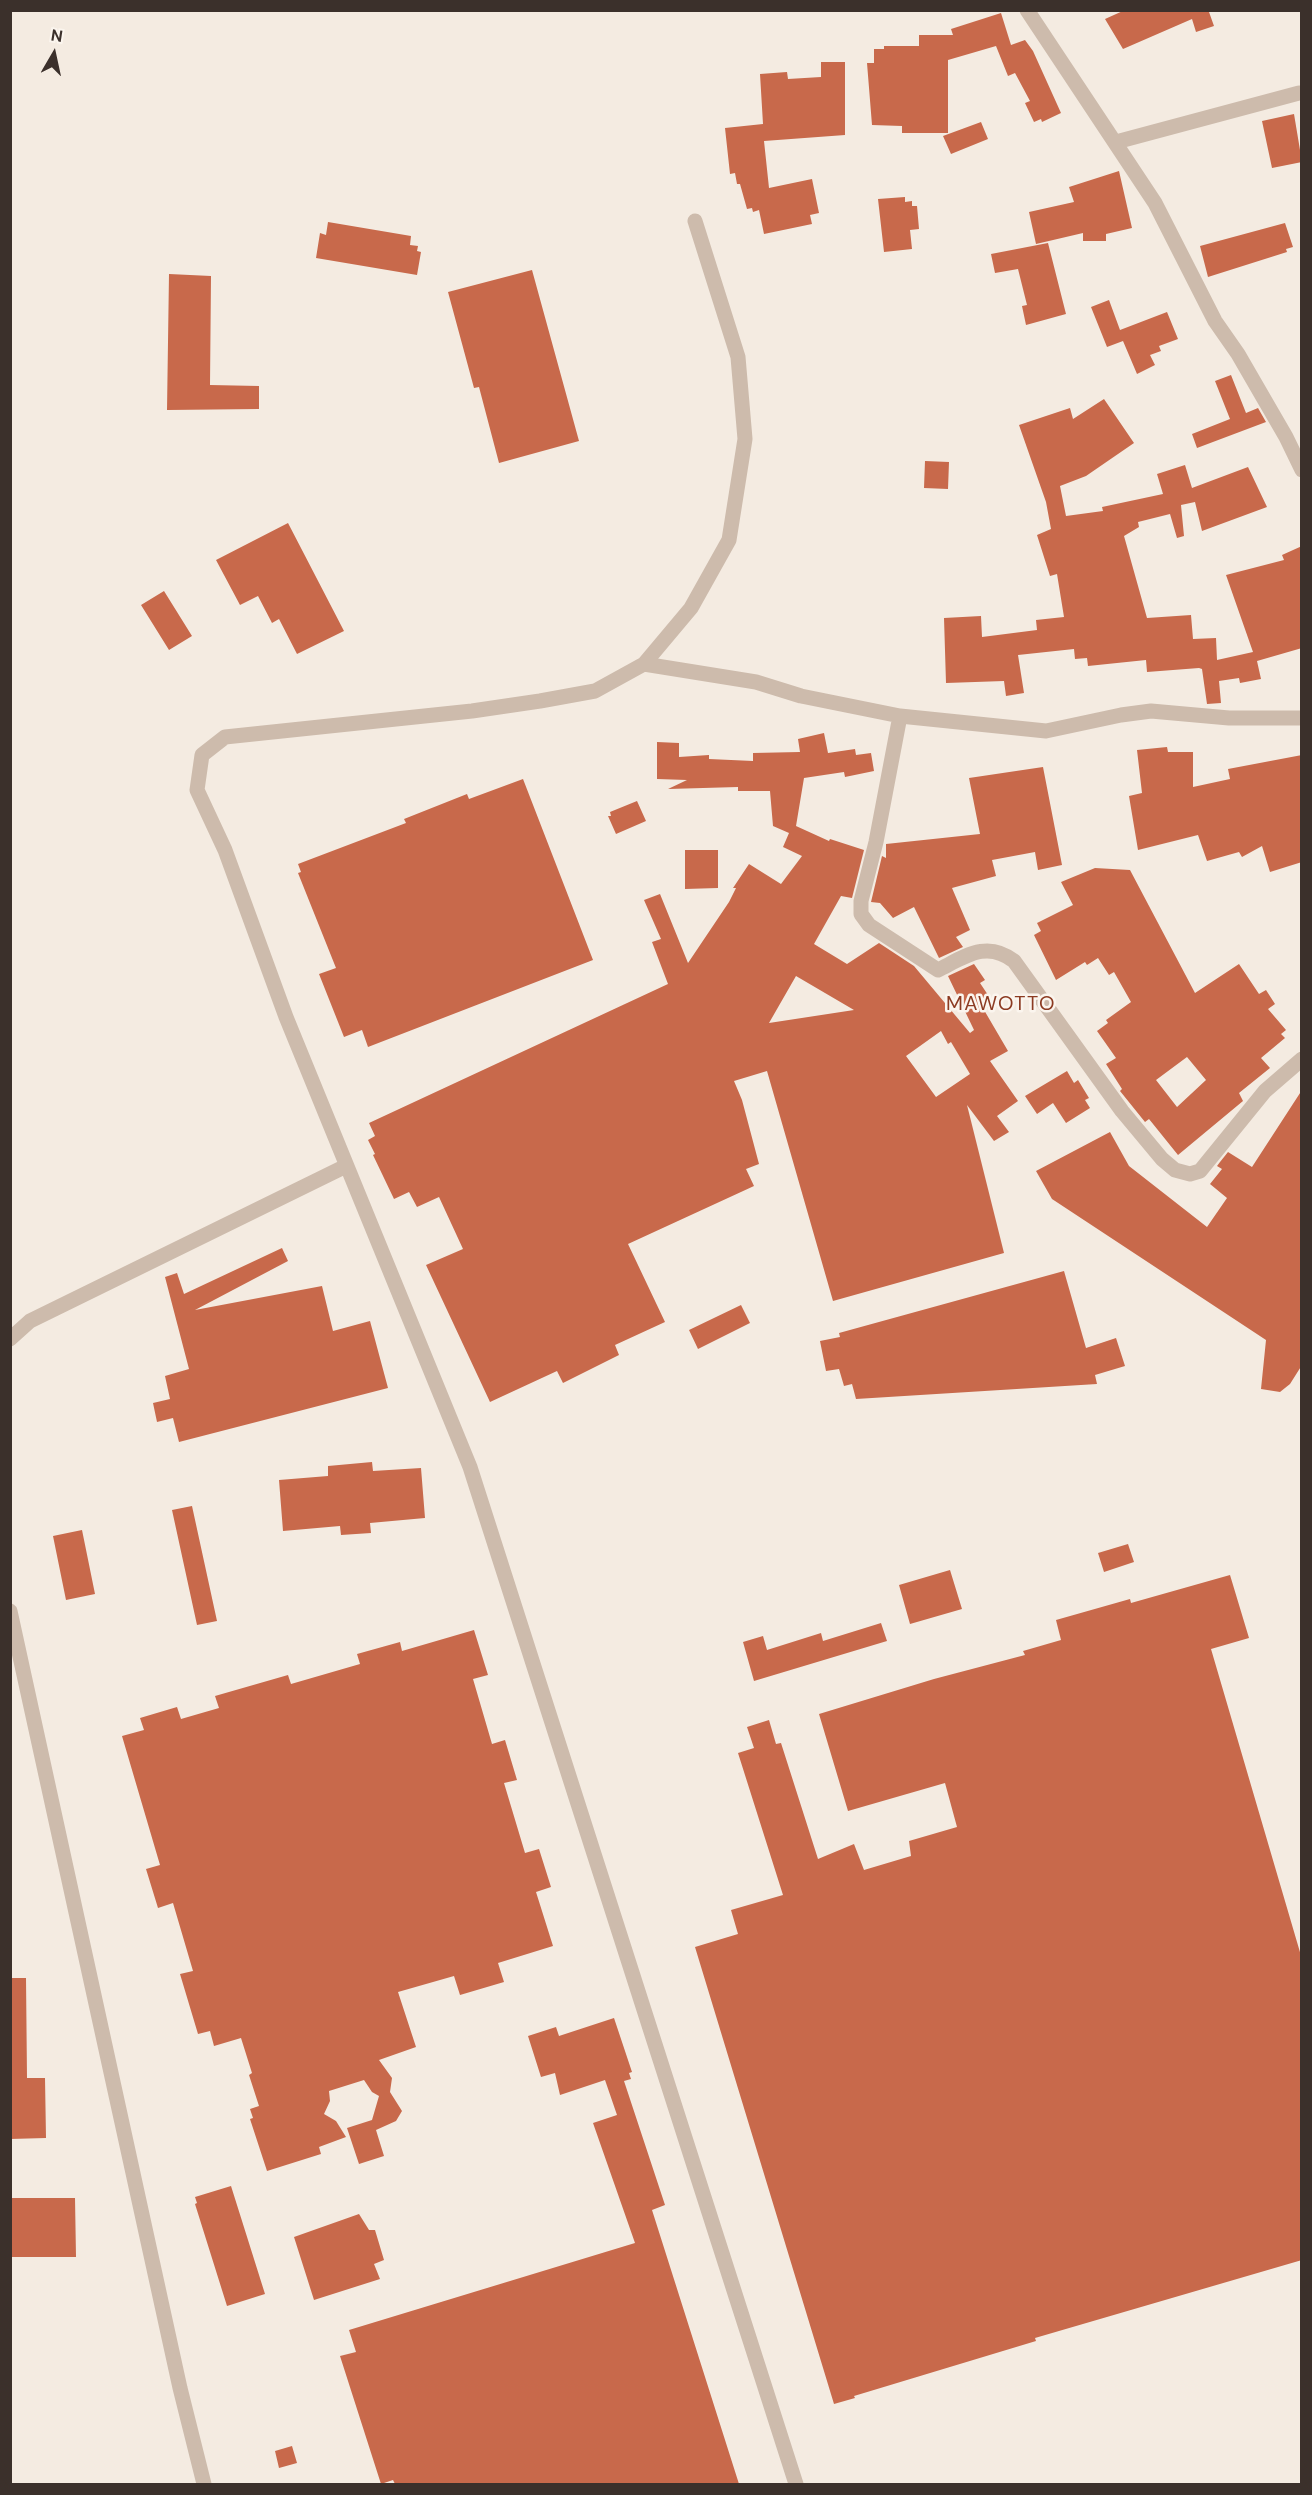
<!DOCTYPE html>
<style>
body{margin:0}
#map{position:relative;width:1312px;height:2495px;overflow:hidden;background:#f4ebe1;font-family:"DM Sans",sans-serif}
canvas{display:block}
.frame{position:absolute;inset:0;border:12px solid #3b302b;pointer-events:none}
.north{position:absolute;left:24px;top:24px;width:60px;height:60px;-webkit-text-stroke:4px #fbf5ee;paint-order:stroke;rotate:9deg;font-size:16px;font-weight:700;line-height:24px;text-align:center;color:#3b302b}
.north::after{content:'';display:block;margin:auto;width:21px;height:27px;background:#3b302b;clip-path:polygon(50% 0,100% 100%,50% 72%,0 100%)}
</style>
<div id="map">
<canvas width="1312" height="2495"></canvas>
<div class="frame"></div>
<div class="north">N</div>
</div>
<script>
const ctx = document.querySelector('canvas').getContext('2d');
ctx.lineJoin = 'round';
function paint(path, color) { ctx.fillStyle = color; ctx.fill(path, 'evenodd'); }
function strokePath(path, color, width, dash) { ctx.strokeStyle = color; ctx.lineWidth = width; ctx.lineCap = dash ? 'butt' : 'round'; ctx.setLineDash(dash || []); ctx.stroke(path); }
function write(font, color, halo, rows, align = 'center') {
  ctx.font = font + ' "DM Sans",sans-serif'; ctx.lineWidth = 5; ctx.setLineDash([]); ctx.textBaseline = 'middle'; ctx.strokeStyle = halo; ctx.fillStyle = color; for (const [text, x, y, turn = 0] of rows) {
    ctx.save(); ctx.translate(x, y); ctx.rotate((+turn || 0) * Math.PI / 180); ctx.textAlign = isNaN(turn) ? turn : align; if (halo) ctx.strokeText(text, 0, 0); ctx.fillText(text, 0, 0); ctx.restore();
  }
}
const building = new Path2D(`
 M 1125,10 L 1211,10 L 1209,12 L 1214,26 L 1196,32 L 1192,19 L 1123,49 L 1105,19 Z
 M 1001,13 L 1011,45 L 1025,40 L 1033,51 L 1061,113 L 1042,122 L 1041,119 L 1034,122 L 1025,103 L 1030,101 L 1015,73 L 1008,76 L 996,46 L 948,60 L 948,133 L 902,133 L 902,126 L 872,125 L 867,63 L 874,63 L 874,49 L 884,49 L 884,46 L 919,46 L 919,35 L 953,35 L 951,29 Z
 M 821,62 L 845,62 L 845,135 L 764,141 L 769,188 L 812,179 L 819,213 L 810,215 L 812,224 L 764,234 L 759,210 L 753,212 L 752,208 L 747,209 L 740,184 L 737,184 L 735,173 L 730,174 L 725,128 L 763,124 L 760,74 L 787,72 L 788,79 L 821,77 Z
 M 1294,114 L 1302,162 L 1272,168 L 1262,121 Z
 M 981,122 L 988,139 L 951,154 L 943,136 Z
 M 1119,171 L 1132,228 L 1106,234 L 1106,241 L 1083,241 L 1083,233 L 1036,244 L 1029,212 L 1074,202 L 1069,187 Z
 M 905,197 L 905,202 L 912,201 L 912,206 L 917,206 L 919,229 L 910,230 L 912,249 L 884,252 L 878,199 Z
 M 328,222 L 411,236 L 410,245 L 418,246 L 417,251 L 421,252 L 417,275 L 316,258 L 320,233 L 326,235 Z
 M 1285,223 L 1293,247 L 1286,249 L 1287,252 L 1208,277 L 1200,246 Z
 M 1048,243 L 1066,314 L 1026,325 L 1022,306 L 1027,305 L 1018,269 L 995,273 L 991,254 Z
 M 532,270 L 579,441 L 499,463 L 479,387 L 474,388 L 448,292 Z
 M 169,274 L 211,276 L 210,385 L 259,386 L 259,409 L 167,410 Z
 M 1109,300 L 1120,330 L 1167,312 L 1178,339 L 1159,346 L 1161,351 L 1150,355 L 1155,365 L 1137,374 L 1123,341 L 1107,347 L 1091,307 Z
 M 1231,375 L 1246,413 L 1258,408 L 1266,422 L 1197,448 L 1192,434 L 1230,419 L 1215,381 Z
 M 1104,399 L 1134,443 L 1086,476 L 1060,486 L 1066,516 L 1103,511 L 1102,507 L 1163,494 L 1157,474 L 1185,465 L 1192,488 L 1248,467 L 1267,507 L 1202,531 L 1195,502 L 1181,505 L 1184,536 L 1177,538 L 1170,514 L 1138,522 L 1139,527 L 1124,536 L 1147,618 L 1191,615 L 1193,639 L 1216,638 L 1217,660 L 1253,652 L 1226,575 L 1284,560 L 1282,555 L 1302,546 L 1302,648 L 1257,661 L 1261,679 L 1240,683 L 1239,678 L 1219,681 L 1221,703 L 1207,704 L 1202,669 L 1199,668 L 1147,672 L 1146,660 L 1088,666 L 1087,658 L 1075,659 L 1074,649 L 1018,655 L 1024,693 L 1006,696 L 1004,681 L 946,683 L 944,618 L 981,616 L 982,637 L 1037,630 L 1036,620 L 1064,617 L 1057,574 L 1050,576 L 1037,535 L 1051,529 L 1046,502 L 1019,425 L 1070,408 L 1073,419 Z
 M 925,461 L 949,462 L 948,489 L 924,488 Z
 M 288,523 L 344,631 L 297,654 L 279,619 L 272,623 L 258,596 L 240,605 L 216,560 Z
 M 164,591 L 192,636 L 169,650 L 141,605 Z
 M 824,733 L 828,753 L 855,749 L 856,755 L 871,753 L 874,771 L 845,777 L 844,772 L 804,778 L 796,826 L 829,841 L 830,839 L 864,850 L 852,898 L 841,896 L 814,944 L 847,964 L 879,943 L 914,966 L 970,1033 L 974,1030 L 948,976 L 974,964 L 985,980 L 980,983 L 994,1004 L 984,1010 L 1008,1051 L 990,1061 L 1018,1101 L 997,1116 L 1009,1132 L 994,1141 L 967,1105 L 1004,1253 L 833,1301 L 767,1071 L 734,1081 L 742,1100 L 759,1164 L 746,1169 L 754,1186 L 628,1244 L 665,1322 L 615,1345 L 619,1355 L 563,1383 L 557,1371 L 490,1402 L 426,1265 L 463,1249 L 439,1197 L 417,1207 L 409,1192 L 394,1199 L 373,1155 L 375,1154 L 368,1140 L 375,1136 L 369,1123 L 668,984 L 652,942 L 661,939 L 644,900 L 660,894 L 688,963 L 729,902 L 736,888 L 733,888 L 749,864 L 781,884 L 802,856 L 783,847 L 789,833 L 773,826 L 770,791 L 738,791 L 738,787 L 668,789 L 687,780 L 657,779 L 657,742 L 679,743 L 679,757 L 709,755 L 709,759 L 753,761 L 753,753 L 800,752 L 798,739 ZM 796,976 L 854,1010 L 769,1023 ZM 941,1031 L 948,1044 L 951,1042 L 970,1074 L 936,1097 L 906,1056 Z
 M 1167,747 L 1168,752 L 1193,752 L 1193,787 L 1230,779 L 1228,769 L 1302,755 L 1302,862 L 1270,872 L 1262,846 L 1242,857 L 1239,852 L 1207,861 L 1198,835 L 1138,850 L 1129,796 L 1142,793 L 1137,750 Z
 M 1043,767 L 1062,865 L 1038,870 L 1035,852 L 992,860 L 996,876 L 952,888 L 970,930 L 956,937 L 963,947 L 939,958 L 914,907 L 893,918 L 880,903 L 871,902 L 882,856 L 886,858 L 886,844 L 980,834 L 969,778 Z
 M 523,779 L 593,960 L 368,1047 L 362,1030 L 344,1037 L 319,974 L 336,968 L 298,873 L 301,872 L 298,864 L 406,823 L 404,819 L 467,794 L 469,799 Z
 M 637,801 L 646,821 L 616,834 L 608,816 L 611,816 L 610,812 Z
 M 685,850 L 718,850 L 718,888 L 685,889 Z
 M 1095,868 L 1130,870 L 1195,993 L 1239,964 L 1259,994 L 1266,990 L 1275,1004 L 1268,1009 L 1286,1030 L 1281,1034 L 1285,1038 L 1261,1058 L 1270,1068 L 1239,1093 L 1243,1101 L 1178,1155 L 1149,1119 L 1145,1122 L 1120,1091 L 1122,1089 L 1106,1064 L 1116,1058 L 1097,1031 L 1108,1023 L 1106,1020 L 1131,1002 L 1114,972 L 1109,975 L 1098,958 L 1087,965 L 1085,962 L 1056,980 L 1034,935 L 1041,931 L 1037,923 L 1073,905 L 1061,882 ZM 1187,1057 L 1206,1080 L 1177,1107 L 1156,1080 Z
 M 1067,1071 L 1074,1083 L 1078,1080 L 1089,1098 L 1085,1100 L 1090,1108 L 1066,1123 L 1053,1103 L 1037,1114 L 1025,1096 Z
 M 1302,1090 L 1302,1365 L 1290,1384 L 1280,1392 L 1261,1389 L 1266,1340 L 1052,1199 L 1036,1171 L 1110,1132 L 1129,1166 L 1207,1227 L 1227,1198 L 1210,1184 L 1222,1169 L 1217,1166 L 1220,1162 L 1228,1152 L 1252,1167 Z
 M 282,1248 L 288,1261 L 195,1310 L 322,1286 L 333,1331 L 370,1321 L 388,1388 L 179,1442 L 173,1418 L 157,1422 L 153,1403 L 170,1399 L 165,1376 L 189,1369 L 165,1277 L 177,1273 L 184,1294 Z
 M 1064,1271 L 1086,1348 L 1116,1338 L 1125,1366 L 1095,1375 L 1097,1384 L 856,1399 L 852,1384 L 844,1386 L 839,1369 L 826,1371 L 820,1341 L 840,1337 L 839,1333 Z
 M 741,1305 L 750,1323 L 698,1349 L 689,1330 Z
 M 372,1462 L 373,1471 L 421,1468 L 425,1518 L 370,1523 L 371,1533 L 341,1535 L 340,1526 L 283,1531 L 279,1480 L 328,1476 L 328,1466 Z
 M 192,1506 L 217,1621 L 197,1625 L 172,1510 Z
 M 82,1530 L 95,1594 L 66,1600 L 53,1536 Z
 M 1128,1544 L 1134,1562 L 1104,1572 L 1098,1553 Z
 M 950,1570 L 962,1609 L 910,1624 L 899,1585 Z
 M 1230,1575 L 1249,1638 L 1211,1649 L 1302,1959 L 1302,2260 L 1035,2338 L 1036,2341 L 854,2396 L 855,2398 L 834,2404 L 695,1947 L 738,1934 L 731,1910 L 783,1895 L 738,1753 L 754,1748 L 747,1727 L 769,1720 L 776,1744 L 781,1743 L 818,1859 L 854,1844 L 864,1870 L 911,1856 L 909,1841 L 957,1827 L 945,1783 L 848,1811 L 819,1714 L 934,1679 L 1025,1655 L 1023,1651 L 1061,1640 L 1056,1620 L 1130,1599 L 1131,1603 Z
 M 881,1623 L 887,1641 L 754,1681 L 743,1642 L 763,1636 L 767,1650 L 821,1633 L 823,1641 Z
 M 474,1630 L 488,1675 L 473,1679 L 492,1744 L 505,1740 L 517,1780 L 504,1783 L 525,1853 L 539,1849 L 551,1887 L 536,1892 L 553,1946 L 498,1963 L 504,1982 L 460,1995 L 454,1976 L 398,1992 L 416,2047 L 379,2060 L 392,2078 L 390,2092 L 402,2111 L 396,2121 L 376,2130 L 384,2156 L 359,2164 L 347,2128 L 372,2120 L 379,2096 L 372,2092 L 364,2080 L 329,2091 L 330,2101 L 324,2114 L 336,2121 L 346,2137 L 319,2147 L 321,2154 L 267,2171 L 250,2119 L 253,2118 L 250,2109 L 259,2106 L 249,2075 L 252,2073 L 241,2038 L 214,2046 L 210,2031 L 198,2034 L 180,1974 L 193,1971 L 173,1903 L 158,1908 L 146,1869 L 160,1865 L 122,1736 L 144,1730 L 140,1718 L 177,1707 L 181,1719 L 219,1708 L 215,1696 L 288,1675 L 291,1684 L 360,1664 L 357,1654 L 400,1642 L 402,1651 Z
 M 10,1978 L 26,1978 L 27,2078 L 45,2078 L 46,2138 L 10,2139 Z
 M 614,2018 L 632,2072 L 629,2073 L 631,2079 L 624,2081 L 665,2205 L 652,2210 L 739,2484 L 395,2484 L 393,2480 L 381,2484 L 340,2356 L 356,2352 L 349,2330 L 635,2243 L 593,2123 L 617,2115 L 605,2080 L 560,2095 L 555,2073 L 541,2077 L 528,2036 L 556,2027 L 559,2036 Z
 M 231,2186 L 265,2294 L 227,2306 L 195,2204 L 197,2203 L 195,2197 Z
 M 10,2198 L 75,2198 L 76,2257 L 10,2257 Z
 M 359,2214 L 369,2230 L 375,2230 L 384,2260 L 374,2264 L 380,2279 L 314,2300 L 294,2237 Z
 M 292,2446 L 297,2463 L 279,2468 L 275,2451 Z`);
const street = new Path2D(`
 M 1027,10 L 1155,203 L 1215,321 L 1238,354 L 1286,437 L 1302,470
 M 1116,142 L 1299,93
 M 695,221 L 738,357 L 745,439 L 729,540 L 691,608 L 644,664 L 756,682 L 801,696 L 900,716 L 1046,731 L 1121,715 L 1151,711 L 1229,718 L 1302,718
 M 644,664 L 595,691 L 540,701 L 472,711 L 225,737 L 202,755 L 197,790 L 225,850 L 286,1017 L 470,1467 L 796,2484
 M 900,716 L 876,842 L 861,901 L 861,914 L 869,925 L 938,970 C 966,956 987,940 1014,961 L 1122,1111 L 1162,1159 L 1175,1170 L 1190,1174 L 1200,1171 L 1265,1091 L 1302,1059
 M 10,1339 L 30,1321 L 346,1166
 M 10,1611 L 180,2388 L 204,2484`);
const quarterNames = [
 ["MAWOTTO",1001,1005]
];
paint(building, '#c8694b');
strokePath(street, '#cdbbac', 15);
ctx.letterSpacing = '1.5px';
write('20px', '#8c3b22', '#fbf5ee', quarterNames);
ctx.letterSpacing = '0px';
</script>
